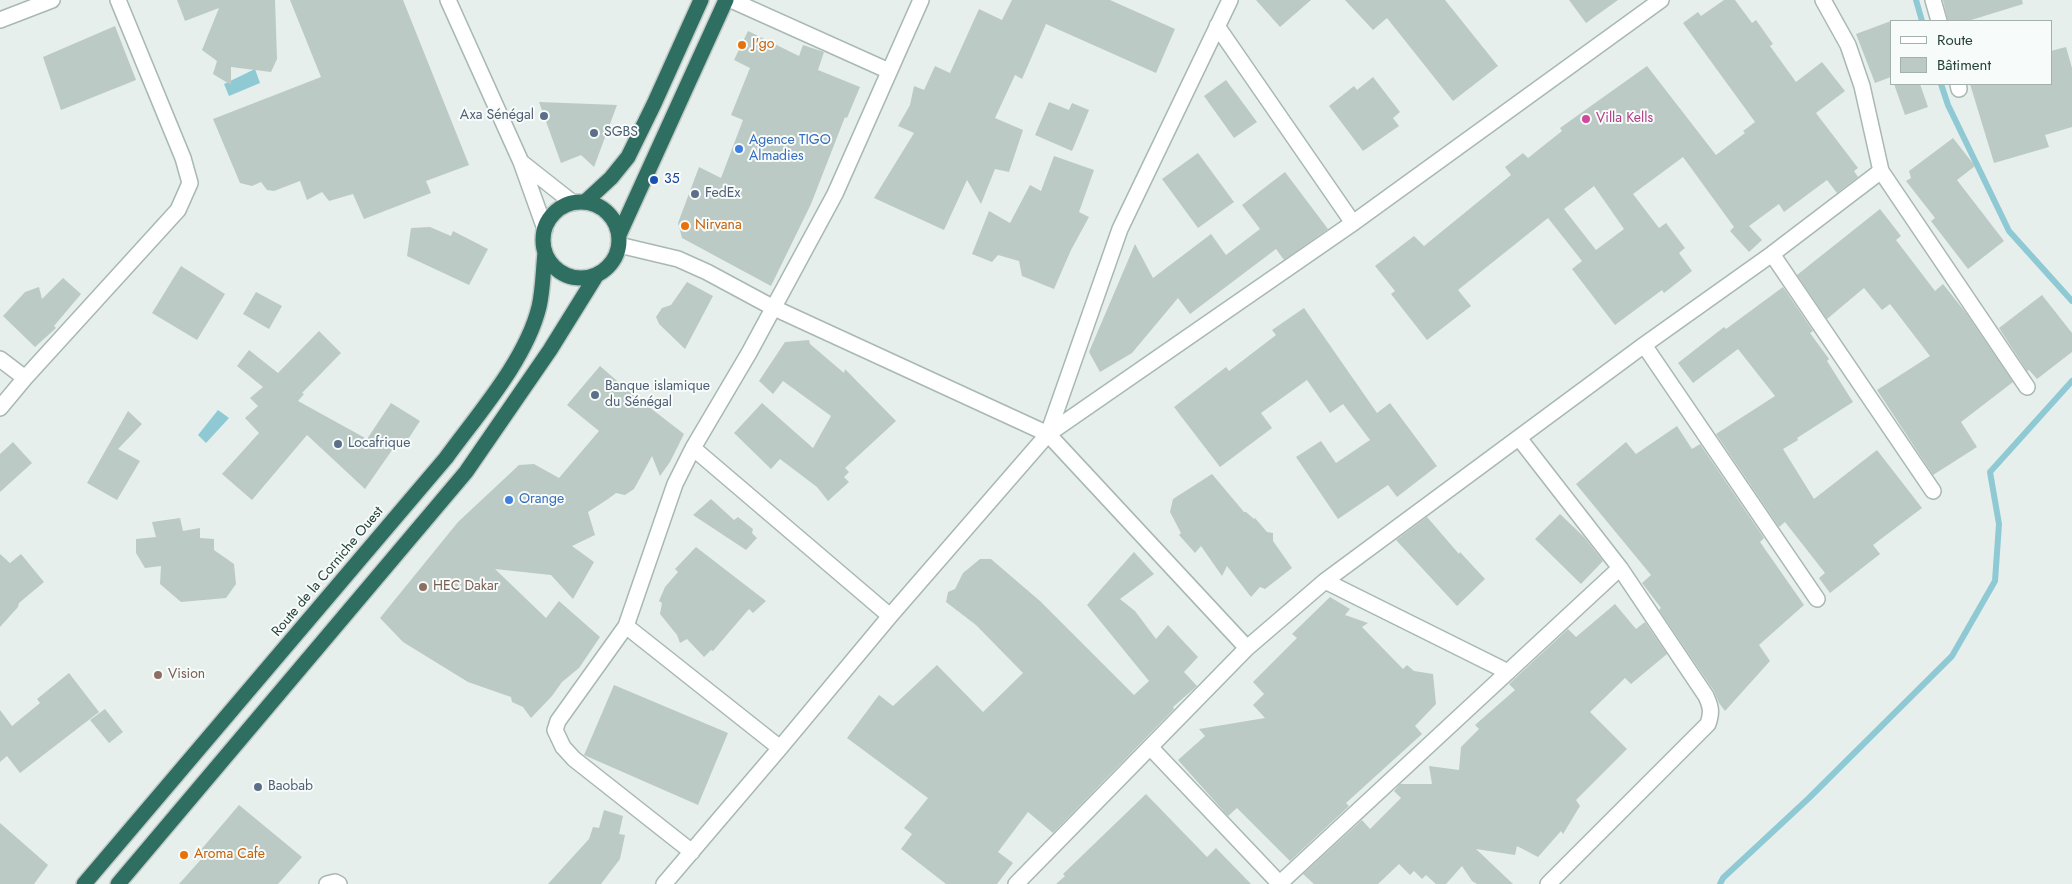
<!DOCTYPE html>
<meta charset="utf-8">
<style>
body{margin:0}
#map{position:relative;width:2072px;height:884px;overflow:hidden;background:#e6efeb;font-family:Jost,sans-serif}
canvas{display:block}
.legend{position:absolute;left:1890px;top:20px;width:162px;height:65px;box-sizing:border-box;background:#f7fbf9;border:1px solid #a3b1ad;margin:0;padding:6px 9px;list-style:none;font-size:15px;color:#24423a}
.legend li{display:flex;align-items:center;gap:10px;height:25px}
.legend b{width:25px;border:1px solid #a3b1ad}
</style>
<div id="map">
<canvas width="2072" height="884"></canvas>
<ul class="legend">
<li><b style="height:6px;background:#fff"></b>Route</li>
<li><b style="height:14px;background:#bbcac4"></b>Bâtiment</li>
</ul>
</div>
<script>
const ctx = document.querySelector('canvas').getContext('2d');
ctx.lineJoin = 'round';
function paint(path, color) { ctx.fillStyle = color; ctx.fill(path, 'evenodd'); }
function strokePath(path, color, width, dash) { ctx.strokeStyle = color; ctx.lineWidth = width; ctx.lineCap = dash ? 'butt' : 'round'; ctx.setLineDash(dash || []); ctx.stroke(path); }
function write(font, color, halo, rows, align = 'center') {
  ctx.font = font + ' Jost,sans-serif'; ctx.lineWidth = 4; ctx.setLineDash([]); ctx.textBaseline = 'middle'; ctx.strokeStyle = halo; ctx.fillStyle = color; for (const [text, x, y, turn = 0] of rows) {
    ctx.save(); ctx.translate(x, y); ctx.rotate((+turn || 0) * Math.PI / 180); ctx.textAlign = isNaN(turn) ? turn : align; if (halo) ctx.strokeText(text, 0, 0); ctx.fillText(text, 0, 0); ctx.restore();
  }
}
const water = new Path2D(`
 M 255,69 L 260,83 L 229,96 L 224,84 Z
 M 218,410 L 229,418 L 206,443 L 198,435 Z`);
const stream = new Path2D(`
 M 1916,0 L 1922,21
 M 1941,84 L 1948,105 L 2009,231 L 2072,301
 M 1720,884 L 1723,878 L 1809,798 L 1952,656 L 1995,581 L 1999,524 L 1990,472 L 2072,381`);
const building = new Path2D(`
 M 177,0 L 275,0 L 277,59 L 271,72 L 231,67 L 231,85 L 213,74 L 217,61 L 202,50 L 219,8 L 185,21 Z
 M 290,0 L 403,0 L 469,165 L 426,181 L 431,193 L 364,219 L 353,194 L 329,201 L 322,192 L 307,200 L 300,181 L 274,191 L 267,190 L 261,182 L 252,186 L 240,183 L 213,119 L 321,77 Z
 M 1012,0 L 1110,0 L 1175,29 L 1156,73 L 1046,24 L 1022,79 L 1015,75 L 995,118 L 1023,130 L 1009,172 L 995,169 L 981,204 L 967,180 L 944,230 L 874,198 L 914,133 L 898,126 L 910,105 L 914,86 L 924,90 L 935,66 L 950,73 L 979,9 L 1002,20 Z
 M 1256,0 L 1311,0 L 1280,27 Z
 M 1345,0 L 1445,0 L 1498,66 L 1453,101 L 1387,18 L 1373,30 Z
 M 1569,0 L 1618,0 L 1586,23 Z
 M 1724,0 L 1735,0 L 1752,23 L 1756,20 L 1773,44 L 1770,46 L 1796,82 L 1822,62 L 1845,91 L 1816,113 L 1858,168 L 1854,171 L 1858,177 L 1837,193 L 1827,180 L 1784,212 L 1779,204 L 1749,226 L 1762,240 L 1749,252 L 1730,231 L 1734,227 L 1683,157 L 1633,194 L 1659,228 L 1666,223 L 1685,248 L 1679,253 L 1692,271 L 1664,293 L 1662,290 L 1615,325 L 1572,269 L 1582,261 L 1548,218 L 1458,290 L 1471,306 L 1427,340 L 1391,294 L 1395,291 L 1375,266 L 1414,236 L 1424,246 L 1511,175 L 1505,167 L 1523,153 L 1528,158 L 1562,131 L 1560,128 L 1647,66 L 1716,155 L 1745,133 L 1743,131 L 1755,122 L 1683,23 L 1698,12 L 1701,16 ZM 1594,186 L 1624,229 L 1596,250 L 1564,209 Z
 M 1943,0 L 2022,0 L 2023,4 L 1968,21 L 1948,21 Z
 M 1891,21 L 1891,77 L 1875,83 L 1856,34 Z
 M 115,26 L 136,80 L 61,110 L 43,57 Z
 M 748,31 L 799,56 L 803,45 L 824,52 L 818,70 L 860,87 L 847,118 L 845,117 L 811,204 L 771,286 L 682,238 L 678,223 L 699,167 L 721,178 L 743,120 L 731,115 L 750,68 L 734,60 Z
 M 2066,47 L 2072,68 L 2072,127 L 2045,135 L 2049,147 L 1994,163 L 1970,84 L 2051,84 L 2051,51 Z
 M 1373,77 L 1400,112 L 1393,118 L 1399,126 L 1363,151 L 1329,106 L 1354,86 L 1357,90 Z
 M 1226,80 L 1257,122 L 1234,138 L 1204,96 Z
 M 1894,84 L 1920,84 L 1928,107 L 1905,115 Z
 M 539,102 L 617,105 L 594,167 L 581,155 L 561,163 Z
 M 1049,102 L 1069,110 L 1072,103 L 1089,110 L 1072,151 L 1035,135 Z
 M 1953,138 L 1975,166 L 1957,180 L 2004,241 L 1968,269 L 1931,221 L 1935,218 L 1906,181 L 1911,178 L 1909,171 Z
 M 1198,153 L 1234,202 L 1198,228 L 1162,179 Z
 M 1054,156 L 1094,170 L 1079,212 L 1089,217 L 1071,250 L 1054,289 L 1022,276 L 1019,261 L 998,255 L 992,262 L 972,254 L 989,211 L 1010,223 L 1030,185 L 1041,191 Z
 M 1285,172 L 1328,229 L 1284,260 L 1276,249 L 1190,314 L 1178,298 L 1132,353 L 1100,372 L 1089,352 L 1135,244 L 1153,278 L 1211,234 L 1226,255 L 1260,229 L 1242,205 Z
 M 1880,209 L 1901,236 L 1896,240 L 1935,291 L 1943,284 L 1966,313 L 2013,382 L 1961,422 L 1977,447 L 1933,475 L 1877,390 L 1930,356 L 1890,304 L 1882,310 L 1864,288 L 1827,319 L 1797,275 Z
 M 430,227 L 451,236 L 453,231 L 488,249 L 469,285 L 407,256 L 411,228 Z
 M 181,266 L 225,294 L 197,340 L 152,313 Z
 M 63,278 L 81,294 L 54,326 L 56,328 L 35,347 L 3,316 L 25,292 L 39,287 L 42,299 Z
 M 687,282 L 713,296 L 685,349 L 659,324 L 656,317 L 662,308 L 671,305 Z
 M 1783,287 L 1813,331 L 1810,333 L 1829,359 L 1827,361 L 1853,402 L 1797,438 L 1798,440 L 1783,449 L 1814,499 L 1877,450 L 1922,508 L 1873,545 L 1880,554 L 1830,593 L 1819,578 L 1825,573 L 1785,522 L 1779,527 L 1716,434 L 1775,396 L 1738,349 L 1693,383 L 1678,363 L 1724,327 L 1726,329 Z
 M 256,292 L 282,306 L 269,329 L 243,314 Z
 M 2042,295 L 2072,333 L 2072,352 L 2037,379 L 2029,370 L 2027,371 L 1999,328 Z
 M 1304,308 L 1377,413 L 1390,403 L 1437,466 L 1397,497 L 1388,485 L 1338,519 L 1296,457 L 1321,441 L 1336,463 L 1370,440 L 1343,404 L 1330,413 L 1307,380 L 1261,413 L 1272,428 L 1220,467 L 1174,407 L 1226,367 L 1229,371 L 1276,335 L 1272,330 Z
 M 319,331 L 341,353 L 302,393 L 304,394 L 298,401 L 367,439 L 391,403 L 420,421 L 403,447 L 397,443 L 365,489 L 307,435 L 252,500 L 222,474 L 259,433 L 245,418 L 258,406 L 250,398 L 263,387 L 237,366 L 249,350 L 278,373 Z
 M 809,340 L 810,344 L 844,373 L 845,369 L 896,421 L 845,468 L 849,472 L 844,477 L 849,482 L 828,501 L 817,487 L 780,459 L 771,469 L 734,433 L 762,403 L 813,448 L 831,416 L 783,381 L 773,394 L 759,381 L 785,342 Z
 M 600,366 L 631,393 L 684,434 L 670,462 L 660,476 L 652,456 L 634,489 L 625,495 L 616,493 L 608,499 L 588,512 L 595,535 L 572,546 L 594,562 L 573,599 L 551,575 L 495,569 L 546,618 L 559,601 L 600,637 L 579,668 L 562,682 L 552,696 L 531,718 L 523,707 L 512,702 L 511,697 L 468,682 L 403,642 L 380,618 L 458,522 L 519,465 L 534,464 L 559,478 L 599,431 L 567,405 Z
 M 128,411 L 142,424 L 118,449 L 140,461 L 117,500 L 87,483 Z
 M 1677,426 L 1692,449 L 1700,444 L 1764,538 L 1760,542 L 1804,605 L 1759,645 L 1770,661 L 1725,711 L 1719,703 L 1714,691 L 1659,610 L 1661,608 L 1642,583 L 1651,575 L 1576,484 L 1626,442 L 1636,454 Z
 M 13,442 L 32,463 L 0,492 L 0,454 Z
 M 1212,474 L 1244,512 L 1246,512 L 1254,519 L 1255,518 L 1267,532 L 1273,533 L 1273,541 L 1292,568 L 1265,589 L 1260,587 L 1251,597 L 1227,566 L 1222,576 L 1201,546 L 1195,553 L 1179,535 L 1181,533 L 1170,512 L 1173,499 Z
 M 711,499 L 734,520 L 738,517 L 753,529 L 752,533 L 757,538 L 746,550 L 693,515 Z
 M 1560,514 L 1584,537 L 1603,561 L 1581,584 L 1535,539 Z
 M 1427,517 L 1459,554 L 1460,552 L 1485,579 L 1457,606 L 1396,540 Z
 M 180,518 L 183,531 L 200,528 L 200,538 L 214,539 L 214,550 L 234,564 L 236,584 L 226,598 L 181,602 L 160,584 L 161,566 L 145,568 L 136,553 L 136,539 L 156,537 L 152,522 Z
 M 696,547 L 766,601 L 753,613 L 749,609 L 713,651 L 711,650 L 704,657 L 687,639 L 680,643 L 677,635 L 660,614 L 662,603 L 659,601 L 665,587 L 678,572 L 675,569 Z
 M 1134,552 L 1154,574 L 1120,599 L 1135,611 L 1156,639 L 1168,625 L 1198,657 L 1184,672 L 1197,686 L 1173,707 L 1174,709 L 1053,833 L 1028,812 L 998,852 L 1013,863 L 997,884 L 946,884 L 901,849 L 912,834 L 904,828 L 928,798 L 847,738 L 879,695 L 893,706 L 937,665 L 983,712 L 1023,673 L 976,625 L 946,602 L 948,592 L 955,589 L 963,573 L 980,559 L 991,559 L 1040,601 L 1134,695 L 1149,681 L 1087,605 Z
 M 0,554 L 10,563 L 21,554 L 44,582 L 19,603 L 18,607 L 0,627 Z
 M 1330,597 L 1350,609 L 1345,615 L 1368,623 L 1362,627 L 1403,669 L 1407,665 L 1414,671 L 1433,674 L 1436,704 L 1415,726 L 1422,734 L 1346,803 L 1349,806 L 1290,861 L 1237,808 L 1228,816 L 1178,760 L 1205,736 L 1199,729 L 1265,718 L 1253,705 L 1264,694 L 1253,682 L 1297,638 L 1292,634 Z
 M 1615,604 L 1636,629 L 1645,622 L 1667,654 L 1631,684 L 1625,678 L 1590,712 L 1627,749 L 1576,800 L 1580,806 L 1563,834 L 1561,831 L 1538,857 L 1517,846 L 1515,855 L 1476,849 L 1513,884 L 1477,884 L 1472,881 L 1462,866 L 1446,884 L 1436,884 L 1426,875 L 1422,879 L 1414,871 L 1410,875 L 1399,864 L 1378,884 L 1314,884 L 1303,874 L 1362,820 L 1370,829 L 1401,798 L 1394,791 L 1400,784 L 1432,784 L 1429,766 L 1459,770 L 1461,747 L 1479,729 L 1475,725 L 1515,690 L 1509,684 L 1568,629 L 1576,637 Z
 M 69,673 L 99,712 L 20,773 L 7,756 L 0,762 L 0,710 L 12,726 L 40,703 L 37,699 Z
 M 614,685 L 728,733 L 698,805 L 584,755 Z
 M 105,709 L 123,732 L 109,743 L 90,720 Z
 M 1146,794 L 1207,857 L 1216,848 L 1251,884 L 1056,884 L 1065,876 L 1063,874 Z
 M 239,805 L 302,857 L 278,884 L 179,884 L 204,856 L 199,852 Z
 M 604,810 L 623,816 L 619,834 L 625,835 L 620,859 L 601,884 L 548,884 L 589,839 L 593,827 L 599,828 Z
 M 0,823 L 48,865 L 34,884 L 0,884 Z`);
const minor = new Path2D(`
 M 448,0 L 521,162 L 545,229
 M 731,0 L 889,71
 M 1823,0 L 1848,45 L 1862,86 L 1881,171 L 2027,387
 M 1933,0 L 1939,21
 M 0,20 L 52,0
 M 1217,26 L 1353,223
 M 1958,84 L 1959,89
 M 521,162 L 573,203
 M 619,245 L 678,259 L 707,272 L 772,307 L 1048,434 L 1247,648
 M 1772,254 L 1933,491
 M 1644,345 L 1817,599
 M 0,359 L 25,378
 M 0,408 L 25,378 L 178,210 L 190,183 L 183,158 L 118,0
 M 1048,434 L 1120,229 L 1230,0
 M 1519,438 L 1620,568 L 1706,696 C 1711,707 1712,712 1708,724 L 1548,884
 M 693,448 L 890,616
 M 1325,581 L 1508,672
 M 626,626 L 780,748
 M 1150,747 L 1280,884
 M 692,852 L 574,759 L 563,747 L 555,730 L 558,721 L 626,626 L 675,484 L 693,448 L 749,353 L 835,194 L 921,0
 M 327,884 L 335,882 L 339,884
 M 664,884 L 780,748 L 890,616 L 1048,434 L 1353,223 L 1661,0
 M 1016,884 L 1247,648 L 1325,581 L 1644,345 L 1772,254 L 1881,171
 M 1279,884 L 1620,568`);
const highway = new Path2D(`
 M543 240a38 38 0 1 1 76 0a38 38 0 1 1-76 0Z
 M 585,202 L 611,178 L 628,157 L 654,104 L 701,0
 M 619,235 L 726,0
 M 84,884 L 446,458 C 478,414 526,360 539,307 C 543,290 543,271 545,253
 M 118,884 L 466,472 L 550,350 L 596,276`);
const markers = [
 [742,45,5,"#e8710a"],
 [544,116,5,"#5c6f8a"],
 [1586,119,5,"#d1479c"],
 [594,133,5,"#5c6f8a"],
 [739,149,5,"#3f7fe0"],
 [654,180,5,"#1a4fb4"],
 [695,194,5,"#5c6f8a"],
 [685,226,5,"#e8710a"],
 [595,395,5,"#5c6f8a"],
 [338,444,5,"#5c6f8a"],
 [509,500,5,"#3f7fe0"],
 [423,587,5,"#8d6e63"],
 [158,675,5,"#8d6e63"],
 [258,787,5,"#5c6f8a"],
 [184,855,5,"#e8710a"]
];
const foodNames = [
 ["J'go",752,45],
 ["Nirvana",695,226],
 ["Aroma Cafe",194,855]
];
const serviceNames = [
 ["Axa Sénégal",534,116,"right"],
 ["SGBS",604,133],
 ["FedEx",705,194],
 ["Banque islamique",605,387],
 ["du Sénégal",605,403],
 ["Locafrique",348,444],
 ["Baobab",268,787]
];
const hotelNames = [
 ["Villa Kells",1596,119]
];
const shopNames = [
 ["Agence TIGO",749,141],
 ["Almadies",749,157],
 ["Orange",519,500]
];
const transitNames = [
 ["35",664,180]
];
const streetNames = [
 ["Route de la Corniche Ouest",328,572,-50]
];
const educationNames = [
 ["HEC Dakar",433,587],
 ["Vision",168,675]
];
paint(water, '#8ec9d4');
strokePath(stream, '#8ec9d4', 6);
paint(building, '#bbcac4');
strokePath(minor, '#a8b8b2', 18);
strokePath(highway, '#c2cac8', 18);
strokePath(minor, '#fff', 15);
strokePath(highway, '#2f6f62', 15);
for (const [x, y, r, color] of markers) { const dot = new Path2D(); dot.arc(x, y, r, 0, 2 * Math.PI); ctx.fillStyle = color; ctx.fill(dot); strokePath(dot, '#f7fbf9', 2); }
write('14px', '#c56008', '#f7fbf9', foodNames, 'left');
write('14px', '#4e5e75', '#f7fbf9', serviceNames, 'left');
write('14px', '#b23c85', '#f7fbf9', hotelNames, 'left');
write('14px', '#366cbe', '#f7fbf9', shopNames, 'left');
write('14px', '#164399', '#f7fbf9', transitNames, 'left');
write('14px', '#24423a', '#f7fbf9', streetNames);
write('14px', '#785e54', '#f7fbf9', educationNames, 'left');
</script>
